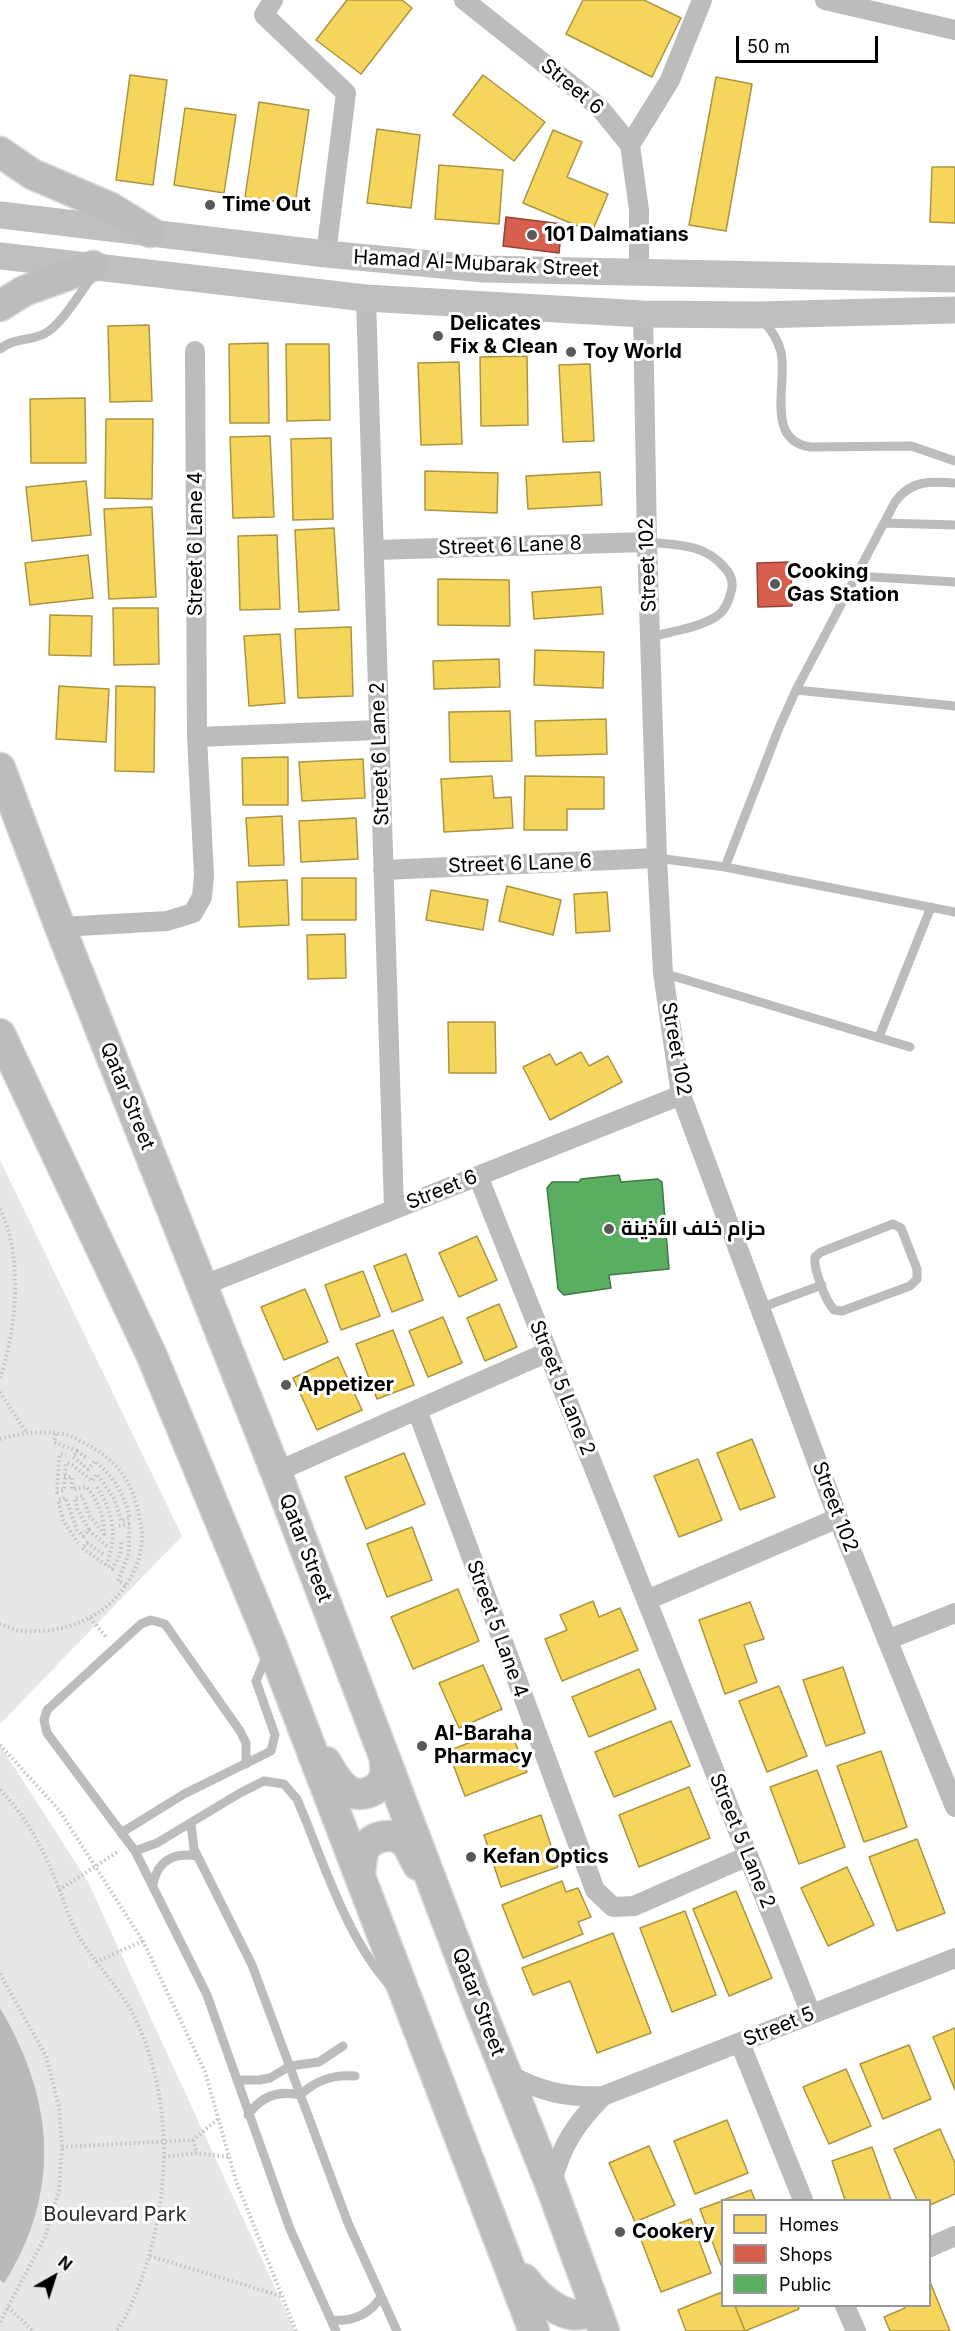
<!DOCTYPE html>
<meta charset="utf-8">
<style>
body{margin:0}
#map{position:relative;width:955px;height:2331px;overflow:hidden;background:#fff;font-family:Inter,sans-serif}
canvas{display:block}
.legend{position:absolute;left:721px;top:2199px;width:210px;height:108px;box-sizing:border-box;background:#fff;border:2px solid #999;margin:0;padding:8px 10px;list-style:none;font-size:18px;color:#000}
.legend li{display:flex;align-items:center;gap:12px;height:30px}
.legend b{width:30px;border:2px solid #999}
.north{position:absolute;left:24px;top:2247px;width:60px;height:60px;-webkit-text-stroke:4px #fff;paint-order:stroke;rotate:39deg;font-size:16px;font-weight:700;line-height:24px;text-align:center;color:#000}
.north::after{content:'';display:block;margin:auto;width:21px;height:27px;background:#000;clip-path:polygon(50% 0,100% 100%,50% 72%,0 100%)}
.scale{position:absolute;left:736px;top:36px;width:142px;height:27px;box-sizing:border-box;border:3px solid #000;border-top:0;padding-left:8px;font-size:18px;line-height:21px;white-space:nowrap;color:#000;-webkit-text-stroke:4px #fff;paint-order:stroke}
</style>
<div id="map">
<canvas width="955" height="2331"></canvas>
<ul class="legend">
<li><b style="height:16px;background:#f6d55c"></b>Homes</li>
<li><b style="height:16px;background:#d6604d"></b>Shops</li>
<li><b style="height:16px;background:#5aae61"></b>Public</li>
</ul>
<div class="north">N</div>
<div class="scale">50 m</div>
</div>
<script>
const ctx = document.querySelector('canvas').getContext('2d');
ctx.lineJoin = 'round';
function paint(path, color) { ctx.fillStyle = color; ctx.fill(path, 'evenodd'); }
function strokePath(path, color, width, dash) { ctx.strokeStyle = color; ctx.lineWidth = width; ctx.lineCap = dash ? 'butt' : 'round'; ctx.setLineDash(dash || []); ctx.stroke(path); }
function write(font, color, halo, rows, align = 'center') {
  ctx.font = font + ' Inter,Cairo,sans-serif'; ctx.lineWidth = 6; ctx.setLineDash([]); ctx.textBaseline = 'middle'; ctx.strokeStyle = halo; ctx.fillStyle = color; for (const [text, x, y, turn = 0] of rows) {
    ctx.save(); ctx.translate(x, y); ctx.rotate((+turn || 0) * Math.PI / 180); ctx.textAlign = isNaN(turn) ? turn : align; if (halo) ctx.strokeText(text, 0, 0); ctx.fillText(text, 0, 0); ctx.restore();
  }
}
const green = new Path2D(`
 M 0,1160 L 182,1536 L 0,1724 Z
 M 0,1745 L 88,1882 L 295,2331 L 0,2331 Z`);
const water = new Path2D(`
 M 0,2008 C 54,2099 62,2191 4,2283 L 0,2280 Z`);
const homes = new Path2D(`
 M 347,0 L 402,0 L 412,8 L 361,74 L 316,40 Z
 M 583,0 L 644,0 L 681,18 L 652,77 L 566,34 Z
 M 130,75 L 167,80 L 153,185 L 116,180 Z
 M 483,75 L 545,122 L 514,161 L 453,115 Z
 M 716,77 L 752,84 L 726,231 L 689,225 Z
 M 259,102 L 309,110 L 295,204 L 245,197 Z
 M 185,108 L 236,115 L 224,193 L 174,185 Z
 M 377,129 L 420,135 L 411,208 L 367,203 Z
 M 553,130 L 582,142 L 567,177 L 608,194 L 592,232 L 523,203 Z
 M 439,165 L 503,170 L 499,224 L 435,219 Z
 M 932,167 L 955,167 L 955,223 L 930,222 Z
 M 149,325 L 152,401 L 110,402 L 108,326 Z
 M 268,343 L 269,423 L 230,423 L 229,344 Z
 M 286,344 L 329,344 L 330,420 L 287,421 Z
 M 527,356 L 528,425 L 481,426 L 480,357 Z
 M 459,362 L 462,444 L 421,445 L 418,363 Z
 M 590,364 L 594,441 L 563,442 L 559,365 Z
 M 85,398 L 86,463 L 31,463 L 30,399 Z
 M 106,419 L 153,419 L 152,499 L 105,498 Z
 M 270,436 L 274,517 L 233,518 L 230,437 Z
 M 331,438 L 333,519 L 293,520 L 291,439 Z
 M 425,471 L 498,473 L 497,513 L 425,510 Z
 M 600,472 L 602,505 L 528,509 L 526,476 Z
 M 86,481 L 91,535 L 32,541 L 26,487 Z
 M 152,507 L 156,597 L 109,599 L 104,509 Z
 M 334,528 L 339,610 L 299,612 L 295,530 Z
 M 277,535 L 280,609 L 240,610 L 238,536 Z
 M 88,555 L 93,598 L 30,605 L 25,563 Z
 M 438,579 L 509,580 L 510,626 L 438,625 Z
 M 601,587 L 603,614 L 534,619 L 532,592 Z
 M 113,608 L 158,608 L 159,664 L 114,665 Z
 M 50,615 L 92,616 L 91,656 L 49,655 Z
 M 351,627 L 353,696 L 298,698 L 295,629 Z
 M 280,634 L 285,703 L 249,706 L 244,636 Z
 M 535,650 L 604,652 L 603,688 L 534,685 Z
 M 499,659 L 500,687 L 434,689 L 433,661 Z
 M 59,686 L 109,689 L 106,742 L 56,739 Z
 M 116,686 L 155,687 L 154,772 L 115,771 Z
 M 510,711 L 512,761 L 450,762 L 449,712 Z
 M 606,719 L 607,754 L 536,756 L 535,721 Z
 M 288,757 L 288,805 L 243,805 L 242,758 Z
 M 363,759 L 365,798 L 302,801 L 299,762 Z
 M 492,776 L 494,798 L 511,797 L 513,828 L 444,832 L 441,779 Z
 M 525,776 L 604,777 L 604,809 L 567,809 L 567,830 L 524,830 Z
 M 282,816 L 284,865 L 249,866 L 246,818 Z
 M 356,818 L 358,859 L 301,862 L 299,821 Z
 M 302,878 L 356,878 L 356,920 L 302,920 Z
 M 287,880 L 289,925 L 239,927 L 237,882 Z
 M 507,886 L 561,900 L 553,935 L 499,921 Z
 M 431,890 L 488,900 L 483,930 L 426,920 Z
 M 607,892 L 610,931 L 576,933 L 574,894 Z
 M 345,934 L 346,978 L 308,979 L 307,935 Z
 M 448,1022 L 495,1022 L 496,1073 L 449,1073 Z
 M 581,1052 L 589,1066 L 608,1056 L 622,1082 L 550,1120 L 523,1067 L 550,1054 L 556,1065 Z
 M 477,1236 L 497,1280 L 459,1297 L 439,1253 Z
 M 406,1254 L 423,1300 L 392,1312 L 374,1266 Z
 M 363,1271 L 380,1316 L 341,1330 L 325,1285 Z
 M 305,1289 L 328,1342 L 284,1360 L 261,1307 Z
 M 499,1304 L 517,1347 L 485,1361 L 467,1318 Z
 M 443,1317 L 462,1363 L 428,1377 L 409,1331 Z
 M 393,1330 L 414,1385 L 377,1399 L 356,1344 Z
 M 338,1357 L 362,1410 L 317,1430 L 293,1378 Z
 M 752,1439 L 775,1497 L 740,1510 L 717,1453 Z
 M 404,1453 L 425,1504 L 366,1529 L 345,1477 Z
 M 698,1459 L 722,1520 L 679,1537 L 654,1476 Z
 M 412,1527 L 432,1580 L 387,1597 L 367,1544 Z
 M 458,1589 L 479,1641 L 413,1669 L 391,1617 Z
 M 593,1601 L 599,1617 L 620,1608 L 638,1650 L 562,1681 L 545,1639 L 567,1630 L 560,1615 Z
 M 750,1602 L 764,1639 L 744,1645 L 757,1682 L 725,1694 L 699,1620 Z
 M 483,1665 L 502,1709 L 459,1728 L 439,1683 Z
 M 843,1667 L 865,1733 L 826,1746 L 803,1680 Z
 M 639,1669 L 656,1709 L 589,1737 L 572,1697 Z
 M 779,1686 L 807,1756 L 767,1772 L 739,1701 Z
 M 671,1721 L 690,1766 L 614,1797 L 595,1752 Z
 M 509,1727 L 527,1772 L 465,1796 L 448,1751 Z
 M 881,1751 L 907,1827 L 864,1842 L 837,1766 Z
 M 817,1770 L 845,1847 L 799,1864 L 770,1787 Z
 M 689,1787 L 710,1838 L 639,1867 L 619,1815 Z
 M 541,1815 L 558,1867 L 501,1887 L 484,1835 Z
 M 917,1839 L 945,1913 L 897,1931 L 869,1857 Z
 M 847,1867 L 874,1925 L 828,1946 L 801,1888 Z
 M 562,1881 L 566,1892 L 578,1888 L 591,1917 L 578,1922 L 583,1934 L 523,1958 L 502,1905 Z
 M 736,1891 L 772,1978 L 729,1996 L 693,1909 Z
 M 685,1911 L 716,1995 L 672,2012 L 640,1928 Z
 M 613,1933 L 651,2033 L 597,2053 L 570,1981 L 533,1995 L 522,1968 Z
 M 955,2028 L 955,2090 L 933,2037 Z
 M 909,2045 L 931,2099 L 883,2119 L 860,2064 Z
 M 846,2069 L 871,2126 L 829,2144 L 803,2087 Z
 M 727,2120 L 748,2173 L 695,2194 L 674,2141 Z
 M 940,2129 L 955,2163 L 955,2194 L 930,2205 L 930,2200 L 917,2200 L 894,2149 Z
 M 649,2146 L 675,2205 L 635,2222 L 609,2163 Z
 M 872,2147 L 891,2200 L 845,2200 L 832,2161 Z
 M 751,2190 L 755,2200 L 723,2200 Z
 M 722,2201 L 722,2265 L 721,2265 L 700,2209 Z
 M 691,2219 L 711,2273 L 661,2292 L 640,2237 Z
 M 930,2282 L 950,2331 L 890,2331 L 884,2317 L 905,2308 L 904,2306 L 930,2306 Z
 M 722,2292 L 722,2306 L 735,2306 L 745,2331 L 686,2331 L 678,2310 Z
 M 735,2306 L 798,2306 L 799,2309 L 745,2331 Z`);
const shops = new Path2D(`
 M 506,217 L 562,224 L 559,253 L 503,246 Z
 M 791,562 L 792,606 L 758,607 L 757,563 Z`);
const public = new Path2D(`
 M 619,1175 L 621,1182 L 658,1179 L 662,1182 L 669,1269 L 609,1275 L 611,1288 L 564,1295 L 558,1289 L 547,1188 L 552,1182 L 579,1182 L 581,1179 Z`);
const path = new Path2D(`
 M 0,1209 C 24,1258 16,1329 0,1379
 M 0,1392 L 26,1432
 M 56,1434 L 54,1442 L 77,1451 L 73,1457 L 88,1469 L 95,1461 C 113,1476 125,1495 130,1518 L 121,1521 L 115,1500 L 97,1474 L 92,1481 L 72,1465 L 66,1463 L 64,1490 L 57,1492 L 59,1458 L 60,1454 L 66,1455
 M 0,1439 C 21,1433 41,1430 63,1434 C 69,1435 75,1438 80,1441 C 116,1457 134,1482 140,1521 C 141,1527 143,1533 142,1539 C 139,1592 90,1630 40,1631 C 34,1631 27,1632 22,1631 C 14,1630 7,1626 0,1624
 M 77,1451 L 88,1459
 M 64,1477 L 72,1477 L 72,1489 L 87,1487 C 98,1501 104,1516 104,1534 L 90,1516 L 82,1496 L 75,1498 L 77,1508 L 89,1530 L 83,1536 L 77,1530 L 66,1498 L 58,1500 L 63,1520 L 78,1543
 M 97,1487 C 113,1513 118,1535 106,1565
 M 119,1526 L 129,1524 L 129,1553 L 118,1581 L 127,1586
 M 89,1530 L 108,1547
 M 103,1554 L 87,1543 L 82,1548 L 112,1569 L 120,1555 L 122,1540
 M 90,1618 L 107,1638
 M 0,1745 L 59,1810 L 143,1941 L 205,2072 L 236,2181 L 296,2331
 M 0,1790 C 29,1819 45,1853 60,1891 C 65,1905 70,1920 77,1933 C 94,1964 121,1988 136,2020 C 173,2099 171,2196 142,2278 C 135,2296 128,2316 116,2331
 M 59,1890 L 119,1851
 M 96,1962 L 143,1941
 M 0,1974 L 46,2056 L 59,2107 L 62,2147 L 59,2190 L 45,2237 L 0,2322
 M 193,2140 L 197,2153
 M 62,2147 L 193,2140 L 218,2119
 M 164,2157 L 197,2153 L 229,2157
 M 150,2256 L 281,2296
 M 8,2307 L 33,2331`);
const lane = new Path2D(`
 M 762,320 C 771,329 778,340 781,352 C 788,383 764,441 811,447 L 911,446 L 955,461
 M 0,349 C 13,338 30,341 44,334 C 62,325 80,292 93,276
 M 884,523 L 955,525
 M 647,542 C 675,545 704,543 724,567 C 731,574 734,582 731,592 C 729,600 725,611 717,616 C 699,628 672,631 651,637
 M 856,576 L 955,582
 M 796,690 L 955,706
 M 657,858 L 725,867 L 955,912
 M 725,867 L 779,728 L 796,690 L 895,502 C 911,480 930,481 955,483
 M 663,973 L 910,1047
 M 879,1037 L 931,907
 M 893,1224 L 901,1228 L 917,1269 L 917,1279 L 910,1286 L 842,1311 L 834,1310 C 826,1302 813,1268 815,1257 L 821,1252 Z
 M 760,1308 L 822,1285
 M 246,1764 L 246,1743 L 240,1731 L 165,1624 L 151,1620 L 141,1624 L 47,1710 L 44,1720 L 47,1733 L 135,1851 L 207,1995 L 290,2229 L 336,2331
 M 191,1824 L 194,1849 L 252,1965 L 348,2223 L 397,2331
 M 121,1833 L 184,1794 L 271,1751 L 275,1735 L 256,1681 L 267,1655
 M 135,1851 L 157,1843 L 240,1793 L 264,1781 L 284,1784 L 297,1799 C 323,1860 346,1938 391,1987
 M 153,1884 C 158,1860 174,1852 197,1856
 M 237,2080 L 259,2080 L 270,2078 L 290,2066 L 319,2062 L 343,2046
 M 248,2115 C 261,2096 278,2090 300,2095 C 316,2080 333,2074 355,2076
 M 332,2320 C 353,2322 369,2315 381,2297`);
const street = new Path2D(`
 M 273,0 L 264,15 L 346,93 L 326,254
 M 464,0 L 599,107 L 630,145 L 639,210 L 639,273
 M 825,0 L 955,30
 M 630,145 L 670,80 L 702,0
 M 366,298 L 394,1209
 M 643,314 L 647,542 L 657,858 L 663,973 L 681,1095 L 838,1518 L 955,1807
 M 374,550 L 647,542
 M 197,737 L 379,730
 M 383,870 L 657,858
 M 60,927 L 167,921 L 193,913 L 202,897 L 204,875 L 197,737 L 195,351
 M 478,1176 L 811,2014
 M 202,1286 L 681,1095
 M 417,1410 L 595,1890 L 613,1907 L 634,1906 L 748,1856
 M 276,1472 L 548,1352
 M 647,1600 L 838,1518
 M 887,1640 L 955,1613
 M 740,2043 L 803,2200
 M 506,2073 C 538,2091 566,2098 603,2096 L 955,1958
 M 551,2185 C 561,2146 575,2124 603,2096
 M 930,2247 L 955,2236
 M 845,2306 L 856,2331`);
const secondary = new Path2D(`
 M 0,215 L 326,254 L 484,269 L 955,279
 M 0,256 L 366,298 L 643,314 L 756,315 L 955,310`);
const primary = new Path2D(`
 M 0,152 L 32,174 L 111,208 L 150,232
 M 0,306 L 24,291 L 93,266
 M 0,768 L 60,927 L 276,1472 L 478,2003 L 551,2186 L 604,2331
 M 0,1034 L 152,1356 L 271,1644 L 534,2331
 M 326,1762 C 332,1772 339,1787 351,1792 C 364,1798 383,1789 385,1774 C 386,1770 385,1764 385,1760
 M 360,1874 C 361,1866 361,1856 364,1850 C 371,1835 395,1831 406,1843 C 410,1849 414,1858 418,1865
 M 524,2279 C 540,2300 576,2331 594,2304`);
const markers = [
 [210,205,6,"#595959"],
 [532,235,6,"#595959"],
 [438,336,6,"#595959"],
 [571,352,6,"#595959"],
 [775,584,6,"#595959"],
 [609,1229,6,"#595959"],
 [286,1385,6,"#595959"],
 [422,1746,6,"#595959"],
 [471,1857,6,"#595959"],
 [620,2232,6,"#595959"]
];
const streetNames = [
 ["Street 6",572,87,40],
 ["Hamad Al-Mubarak Street",476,264,3],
 ["Street 6 Lane 4",196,544,-90],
 ["Street 6 Lane 8",510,546,-2],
 ["Street 102",648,565,-92],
 ["Street 6 Lane 2",380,754,-92],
 ["Street 6 Lane 6",520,864,-2],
 ["Street 102",676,1049,80],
 ["Qatar Street",127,1096,68],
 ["Street 6",442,1190,-22],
 ["Street 5 Lane 2",562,1388,68],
 ["Street 102",835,1507,69],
 ["Qatar Street",305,1548,69],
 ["Street 5 Lane 4",497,1629,70],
 ["Street 5 Lane 2",742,1841,68],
 ["Qatar Street",478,2002,69],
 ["Street 5",779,2027,-22]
];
const poiNames = [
 ["Time Out",222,205],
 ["101 Dalmatians",544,235],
 ["Delicates",450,324],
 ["Fix & Clean",450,347],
 ["Toy World",583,352],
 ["Cooking",787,572],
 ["Gas Station",787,595],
 ["حزام خلف الأذينة",621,1229],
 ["Appetizer",298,1385],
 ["Al-Baraha",434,1734],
 ["Pharmacy",434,1757],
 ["Kefan Optics",483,1857],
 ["Cookery",632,2232]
];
const parkNames = [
 ["Boulevard Park",115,2215]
];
paint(green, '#e7e7e7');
paint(water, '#b9b9b9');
paint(homes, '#f6d55c');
strokePath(homes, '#ac9540', 1.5);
paint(shops, '#d6604d');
strokePath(shops, '#964336', 1.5);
paint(public, '#5aae61');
strokePath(public, '#3f7a44', 1.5);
strokePath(primary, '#dbdbdb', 33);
strokePath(path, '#c2c2c2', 4, [1.5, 3]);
strokePath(lane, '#bcbcbc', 9);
strokePath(street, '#bcbcbc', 20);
strokePath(secondary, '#bfbfbf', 27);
strokePath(primary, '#bcbcbc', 30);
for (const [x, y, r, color] of markers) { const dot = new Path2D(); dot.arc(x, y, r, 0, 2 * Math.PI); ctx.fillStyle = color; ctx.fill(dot); strokePath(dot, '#fff', 2); }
write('20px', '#000', '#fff', streetNames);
write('bold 20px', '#000', '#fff', poiNames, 'left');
write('20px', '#2b2b2b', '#fff', parkNames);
</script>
